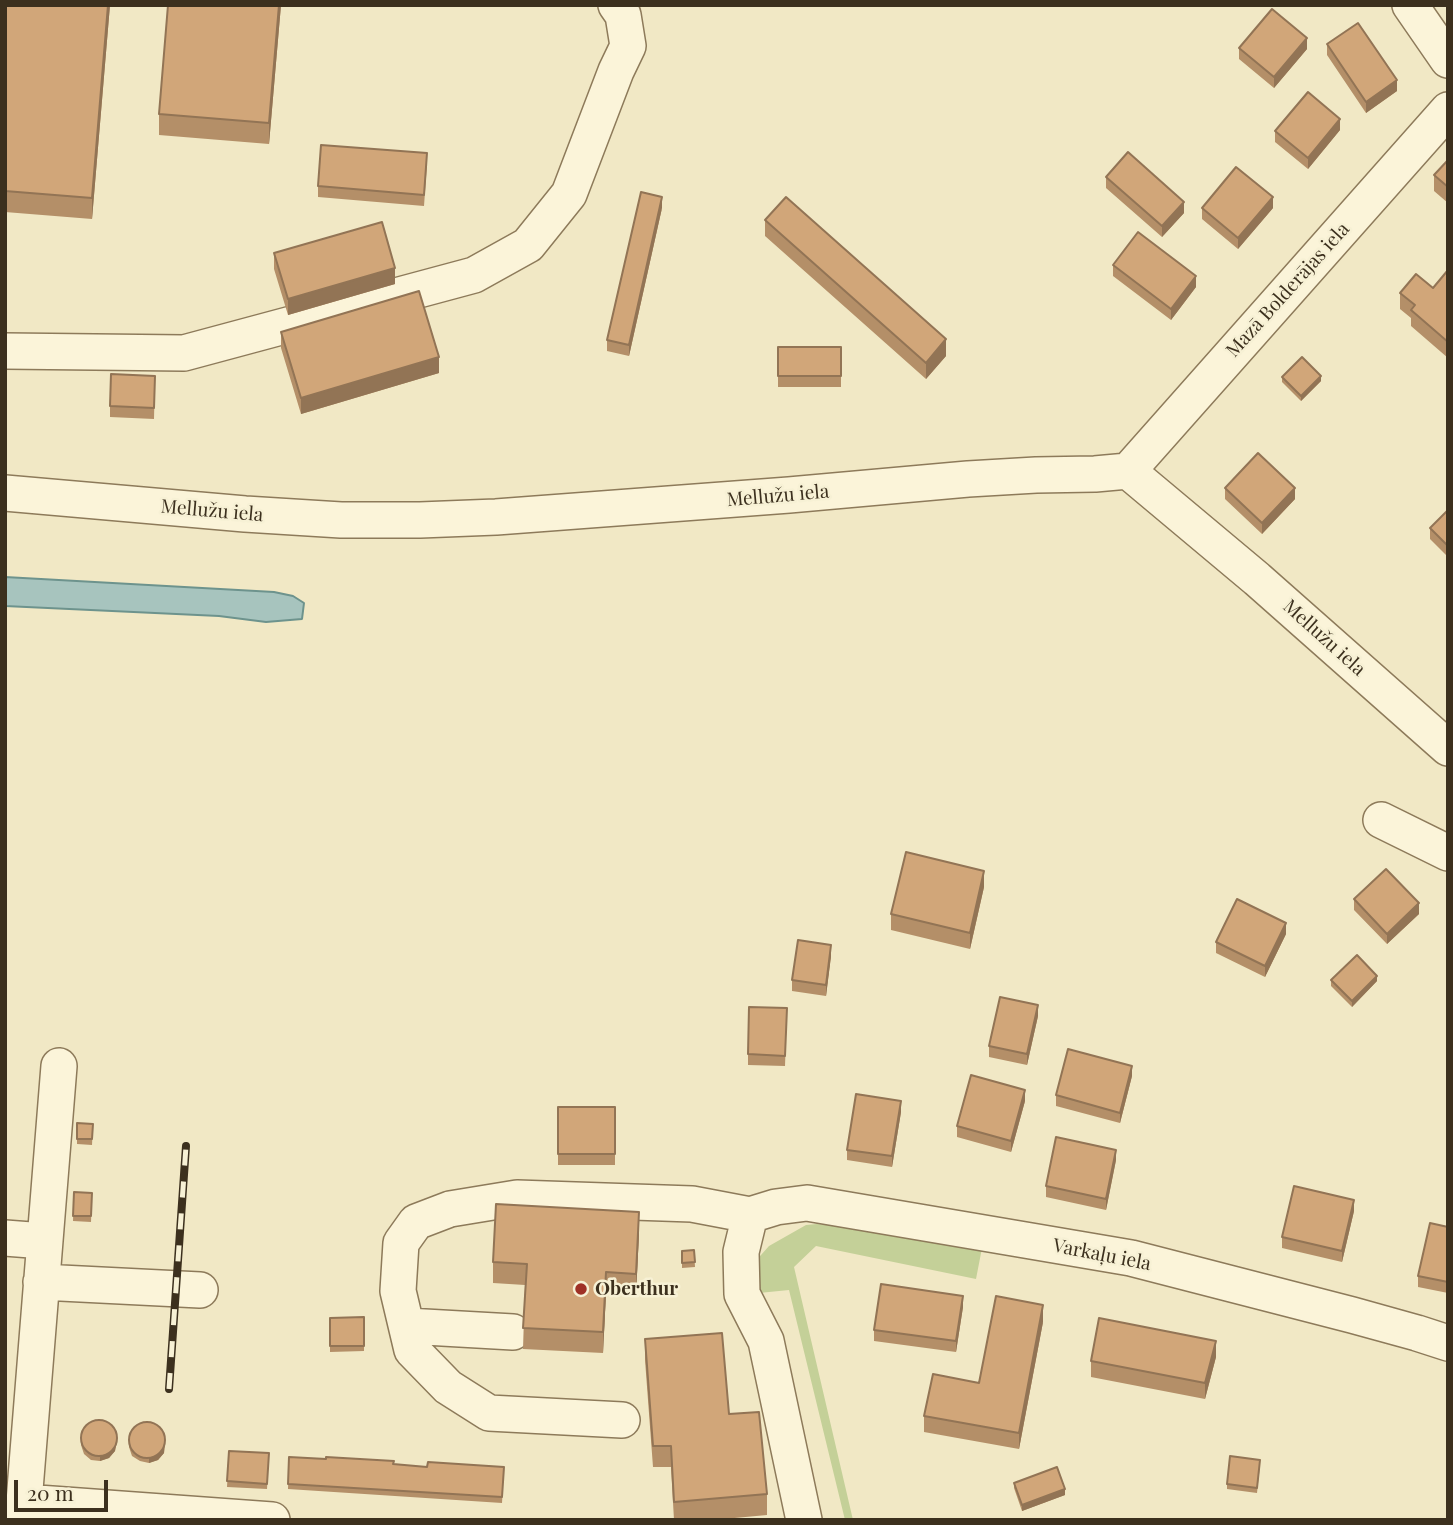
<!DOCTYPE html>
<meta charset="utf-8">
<style>
body{margin:0}
#map{position:relative;width:1453px;height:1525px;overflow:hidden;background:#f1e8c5;font-family:"Playfair Display",serif}
canvas{display:block}
.frame{position:absolute;inset:0;border:7px solid #3c301e;pointer-events:none}
.scale{position:absolute;left:14px;top:1480px;width:94px;height:32px;box-sizing:border-box;border:4px solid #3c301e;border-top:0;padding-left:9px;font-size:21px;line-height:24px;white-space:nowrap;color:#3c301e;-webkit-text-stroke:5px #f7f1d5;paint-order:stroke}
</style>
<div id="map">
<canvas width="1453" height="1525"></canvas>
<div class="frame"></div>
<div class="scale">20 m</div>
</div>
<script>
const ctx = document.querySelector('canvas').getContext('2d');
ctx.lineJoin = 'round';
function paint(path, color) { ctx.fillStyle = color; ctx.fill(path, 'evenodd'); }
function strokePath(path, color, width, dash) { ctx.strokeStyle = color; ctx.lineWidth = width; ctx.lineCap = dash ? 'butt' : 'round'; ctx.setLineDash(dash || []); ctx.stroke(path); }
function write(font, color, halo, rows, align = 'center') {
  ctx.font = font + ' "Playfair Display",serif'; ctx.lineWidth = 5; ctx.setLineDash([]); ctx.textBaseline = 'middle'; ctx.strokeStyle = halo; ctx.fillStyle = color; for (const [text, x, y, turn = 0] of rows) {
    ctx.save(); ctx.translate(x, y); ctx.rotate((+turn || 0) * Math.PI / 180); ctx.textAlign = isNaN(turn) ? turn : align; if (halo) ctx.strokeText(text, 0, 0); ctx.fillText(text, 0, 0); ctx.restore();
  }
}
const green = new Path2D(`
 M 817,1224 L 871,1229 L 982,1248 L 976,1279 L 816,1246 L 794,1267 L 853,1520 L 845,1520 L 789,1290 L 759,1293 L 753,1264 L 769,1246 L 806,1225 Z`);
const water = new Path2D(`
 M 5,577 L 274,592 L 293,596 L 304,603 L 302,619 L 266,622 L 219,616 L 5,606 Z`);
const minor = new Path2D(`
 M 1410,5 L 1448,60
 M 5,351 L 184,353 L 474,275 L 528,245 L 569,194 L 616,71 L 628,46 L 623,15 L 616,5
 M 1128,471 L 1448,110
 M 5,493 L 245,514 L 341,520 L 420,520 L 496,517 L 789,495 L 968,479 L 1036,475 L 1095,474 L 1128,471 L 1257,579 L 1448,748
 M 1381,820 L 1448,853
 M 750,1215 L 741,1252 L 742,1294 L 766,1341 L 804,1520
 M 5,1238 L 44,1241
 M 41,1282 L 200,1290
 M 407,1326 L 513,1332
 M 622,1420 L 489,1413 L 448,1387 L 412,1350 L 398,1291 L 401,1243 L 416,1222 L 450,1209 L 517,1198 L 692,1204 L 750,1215 L 776,1207 L 807,1203 L 1131,1258 L 1352,1315 L 1417,1333 L 1448,1343
 M 24,1502 L 59,1066
 M 23,1520 L 24,1502 L 272,1520`);
const rail = new Path2D(`
 M 169,1389 L 186,1146`);
const wall = new Path2D(`
 M 5,5 L 110,5 L 92,219 L 5,212 Z
 M 168,5 L 281,5 L 269,144 L 159,135 L 159,114 Z
 M 1327,44 L 1397,91 L 1366,113 L 1327,55 Z
 M 1239,48 L 1307,49 L 1274,88 L 1239,59 Z
 M 1340,130 L 1308,169 L 1275,142 L 1275,131 Z
 M 1448,160 L 1448,203 L 1434,191 L 1434,175 Z
 M 427,164 L 424,206 L 318,197 L 318,186 Z
 M 1106,177 L 1184,213 L 1162,237 L 1106,188 Z
 M 662,208 L 629,356 L 607,351 L 607,340 Z
 M 1202,208 L 1273,208 L 1238,249 L 1202,219 Z
 M 765,220 L 946,356 L 926,379 L 765,236 Z
 M 274,253 L 395,284 L 288,315 L 274,269 Z
 M 1113,265 L 1196,287 L 1171,320 L 1113,276 Z
 M 1448,270 L 1448,358 L 1411,326 L 1411,318 L 1400,309 L 1400,293 L 1433,288 Z
 M 281,332 L 439,373 L 301,414 L 281,348 Z
 M 778,347 L 841,347 L 841,387 L 778,387 Z
 M 155,376 L 154,419 L 110,417 L 110,406 Z
 M 1282,377 L 1321,381 L 1301,401 L 1282,382 Z
 M 1225,488 L 1295,499 L 1262,534 L 1225,499 Z
 M 1448,510 L 1448,557 L 1430,539 L 1430,528 Z
 M 984,887 L 970,949 L 891,930 L 891,914 Z
 M 1354,899 L 1419,914 L 1387,944 L 1354,910 Z
 M 1286,934 L 1265,977 L 1216,953 L 1216,942 Z
 M 831,956 L 826,996 L 792,991 L 792,980 Z
 M 1331,980 L 1377,981 L 1352,1007 L 1331,986 Z
 M 787,1008 L 785,1066 L 748,1065 L 748,1054 Z
 M 1038,1016 L 1027,1065 L 989,1057 L 989,1046 Z
 M 1132,1076 L 1120,1123 L 1056,1106 L 1056,1095 Z
 M 1025,1101 L 1011,1152 L 957,1137 L 957,1126 Z
 M 558,1107 L 615,1107 L 615,1165 L 558,1165 Z
 M 901,1112 L 892,1167 L 847,1160 L 847,1150 Z
 M 77,1123 L 93,1124 L 92,1145 L 77,1144 Z
 M 1116,1160 L 1106,1210 L 1046,1197 L 1046,1186 Z
 M 74,1192 L 92,1193 L 91,1222 L 73,1221 Z
 M 1354,1211 L 1342,1262 L 1282,1248 L 1282,1237 Z
 M 1448,1227 L 1448,1293 L 1418,1287 L 1418,1276 Z
 M 639,1233 L 636,1295 L 606,1293 L 603,1353 L 523,1349 L 525,1285 L 493,1283 L 493,1262 Z
 M 694,1250 L 695,1267 L 682,1268 L 682,1251 Z
 M 963,1307 L 956,1352 L 874,1341 L 874,1330 Z
 M 364,1317 L 364,1351 L 330,1352 L 330,1318 Z
 M 1043,1322 L 1019,1449 L 924,1432 L 924,1416 L 979,1383 Z
 M 645,1339 L 729,1414 L 767,1494 L 767,1515 L 713,1520 L 674,1520 L 671,1467 L 653,1467 L 645,1360 Z
 M 1216,1357 L 1205,1399 L 1091,1377 L 1091,1361 Z
 M 81,1440 L 117,1442 L 115,1451 L 109,1458 L 100,1461 L 91,1460 L 84,1454 L 81,1445 Z
 M 129,1441 L 165,1444 L 164,1453 L 158,1460 L 149,1463 L 140,1461 L 132,1456 L 129,1447 Z
 M 229,1451 L 269,1453 L 267,1489 L 227,1487 Z
 M 289,1457 L 427,1467 L 504,1467 L 502,1503 L 288,1489 Z
 M 1260,1465 L 1257,1493 L 1227,1489 L 1227,1484 Z
 M 1014,1483 L 1065,1495 L 1022,1511 L 1014,1488 Z`);
const shadedWall = new Path2D(`
 M 108,5 L 110,5 L 92,219 L 92,198 Z
 M 279,5 L 281,5 L 269,144 L 269,123 Z
 M 1307,38 L 1307,49 L 1274,88 L 1274,77 Z
 M 1397,80 L 1397,91 L 1366,113 L 1366,102 Z
 M 1340,119 L 1340,130 L 1308,169 L 1308,158 Z
 M 662,197 L 662,208 L 629,356 L 629,345 Z
 M 1273,197 L 1273,208 L 1238,249 L 1238,238 Z
 M 1184,202 L 1184,213 L 1162,237 L 1162,226 Z
 M 395,268 L 395,284 L 288,315 L 288,299 Z
 M 1196,276 L 1196,287 L 1171,320 L 1171,309 Z
 M 946,339 L 946,356 L 926,379 L 926,363 Z
 M 439,357 L 439,373 L 301,414 L 301,398 Z
 M 1321,376 L 1321,381 L 1301,401 L 1301,396 Z
 M 1295,488 L 1295,499 L 1262,534 L 1262,523 Z
 M 984,871 L 984,887 L 970,949 L 970,933 Z
 M 1419,903 L 1419,914 L 1387,944 L 1387,934 Z
 M 1286,923 L 1286,934 L 1265,977 L 1265,966 Z
 M 831,945 L 831,956 L 826,996 L 826,985 Z
 M 1377,976 L 1377,981 L 1352,1007 L 1352,1001 Z
 M 1038,1005 L 1038,1016 L 1027,1065 L 1027,1054 Z
 M 1132,1066 L 1132,1076 L 1120,1123 L 1120,1113 Z
 M 1025,1090 L 1025,1101 L 1011,1152 L 1011,1141 Z
 M 901,1101 L 901,1112 L 892,1167 L 892,1156 Z
 M 1116,1150 L 1116,1160 L 1106,1210 L 1106,1199 Z
 M 1354,1200 L 1354,1211 L 1342,1262 L 1342,1251 Z
 M 639,1212 L 639,1233 L 636,1295 L 636,1274 Z
 M 606,1272 L 606,1293 L 603,1353 L 603,1332 Z
 M 963,1296 L 963,1307 L 956,1352 L 956,1341 Z
 M 1043,1305 L 1043,1322 L 1019,1449 L 1019,1433 Z
 M 1216,1341 L 1216,1357 L 1205,1399 L 1205,1383 Z
 M 117,1436 L 115,1451 L 109,1458 L 100,1461 L 100,1456 Z
 M 165,1438 L 164,1453 L 158,1460 L 149,1463 L 149,1458 Z
 M 1065,1489 L 1065,1495 L 1022,1511 L 1022,1505 Z`);
const building = new Path2D(`
 M 5,5 L 108,5 L 92,198 L 5,191 Z
 M 168,5 L 279,5 L 269,123 L 159,114 Z
 M 1272,9 L 1307,38 L 1274,77 L 1239,48 Z
 M 1358,23 L 1397,80 L 1366,102 L 1327,44 Z
 M 1308,92 L 1340,119 L 1308,158 L 1275,131 Z
 M 321,145 L 427,153 L 424,195 L 318,186 Z
 M 1128,152 L 1184,202 L 1162,226 L 1106,177 Z
 M 1448,160 L 1448,187 L 1434,175 Z
 M 1236,167 L 1273,197 L 1238,238 L 1202,208 Z
 M 641,192 L 662,197 L 629,345 L 607,340 Z
 M 786,197 L 946,339 L 926,363 L 765,220 Z
 M 382,222 L 395,268 L 288,299 L 274,253 Z
 M 1138,232 L 1196,276 L 1171,309 L 1113,265 Z
 M 1448,270 L 1448,342 L 1411,310 L 1415,305 L 1400,293 L 1416,274 L 1433,288 Z
 M 419,291 L 439,357 L 301,398 L 281,332 Z
 M 778,347 L 841,347 L 841,376 L 778,376 Z
 M 1302,357 L 1321,376 L 1301,396 L 1282,377 Z
 M 111,374 L 155,376 L 154,408 L 110,406 Z
 M 1258,453 L 1295,488 L 1262,523 L 1225,488 Z
 M 1448,510 L 1448,546 L 1430,528 Z
 M 906,852 L 984,871 L 970,933 L 891,914 Z
 M 1386,869 L 1419,903 L 1387,934 L 1354,899 Z
 M 1237,899 L 1286,923 L 1265,966 L 1216,942 Z
 M 798,940 L 831,945 L 826,985 L 792,980 Z
 M 1357,955 L 1377,976 L 1352,1001 L 1331,980 Z
 M 1000,997 L 1038,1005 L 1027,1054 L 989,1046 Z
 M 749,1007 L 787,1008 L 785,1056 L 748,1054 Z
 M 1068,1049 L 1132,1066 L 1120,1113 L 1056,1095 Z
 M 971,1075 L 1025,1090 L 1011,1141 L 957,1126 Z
 M 856,1094 L 901,1101 L 892,1156 L 847,1150 Z
 M 558,1107 L 615,1107 L 615,1154 L 558,1154 Z
 M 77,1123 L 93,1124 L 92,1139 L 77,1139 Z
 M 1056,1137 L 1116,1150 L 1106,1199 L 1046,1186 Z
 M 1294,1186 L 1354,1200 L 1342,1251 L 1282,1237 Z
 M 74,1192 L 92,1193 L 91,1216 L 73,1216 Z
 M 496,1204 L 639,1212 L 636,1274 L 606,1272 L 603,1332 L 523,1328 L 527,1264 L 493,1262 Z
 M 1430,1223 L 1448,1227 L 1448,1282 L 1418,1276 Z
 M 694,1250 L 695,1262 L 682,1263 L 682,1251 Z
 M 881,1284 L 963,1296 L 956,1341 L 874,1330 Z
 M 996,1296 L 1043,1305 L 1019,1433 L 924,1416 L 933,1374 L 979,1383 Z
 M 364,1317 L 364,1346 L 330,1346 L 330,1318 Z
 M 1099,1318 L 1216,1341 L 1205,1383 L 1091,1361 Z
 M 722,1333 L 729,1414 L 759,1412 L 767,1494 L 674,1502 L 671,1446 L 653,1446 L 645,1339 Z
 M81 1438a18 18 0 1 1 36 0a18 18 0 1 1-36 0Z
 M129 1440a18 18 0 1 1 36 0a18 18 0 1 1-36 0Z
 M 229,1451 L 269,1453 L 267,1484 L 227,1481 Z
 M 1230,1456 L 1260,1460 L 1257,1488 L 1227,1484 Z
 M 289,1457 L 326,1459 L 326,1457 L 394,1461 L 393,1464 L 427,1467 L 428,1462 L 504,1467 L 502,1497 L 288,1484 Z
 M 1057,1467 L 1065,1489 L 1022,1505 L 1014,1483 Z`);
const markers = [
 [581,1289,7,"#9f3126"]
];
const streetNames = [
 ["Mazā Bolderājas iela",1288,290,-48],
 ["Mellužu iela",778,496,-5],
 ["Mellužu iela",212,511,5],
 ["Mellužu iela",1324,638,42],
 ["Varkaļu iela",1102,1255,11]
];
const poiNames = [
 ["Oberthur",595,1289]
];
paint(green, '#c4d098');
paint(water, '#a7c4be');
strokePath(water, '#6d938d', 2);
strokePath(minor, '#8d7a5a', 38);
strokePath(minor, '#fbf4d9', 35);
strokePath(rail, '#3c301e', 8);
strokePath(rail, '#f7f1d5', 5, [16]);
paint(wall, '#b48f68');
paint(shadedWall, '#927455');
paint(building, '#d1a679');
strokePath(building, '#927455', 2);
for (const [x, y, r, color] of markers) { const dot = new Path2D(); dot.arc(x, y, r, 0, 2 * Math.PI); ctx.fillStyle = color; ctx.fill(dot); strokePath(dot, '#f7f1d5', 2.5); }
write('19px', '#3c301e', '#f7f1d5', streetNames);
write('bold 19px', '#3c301e', '#f7f1d5', poiNames, 'left');
</script>
